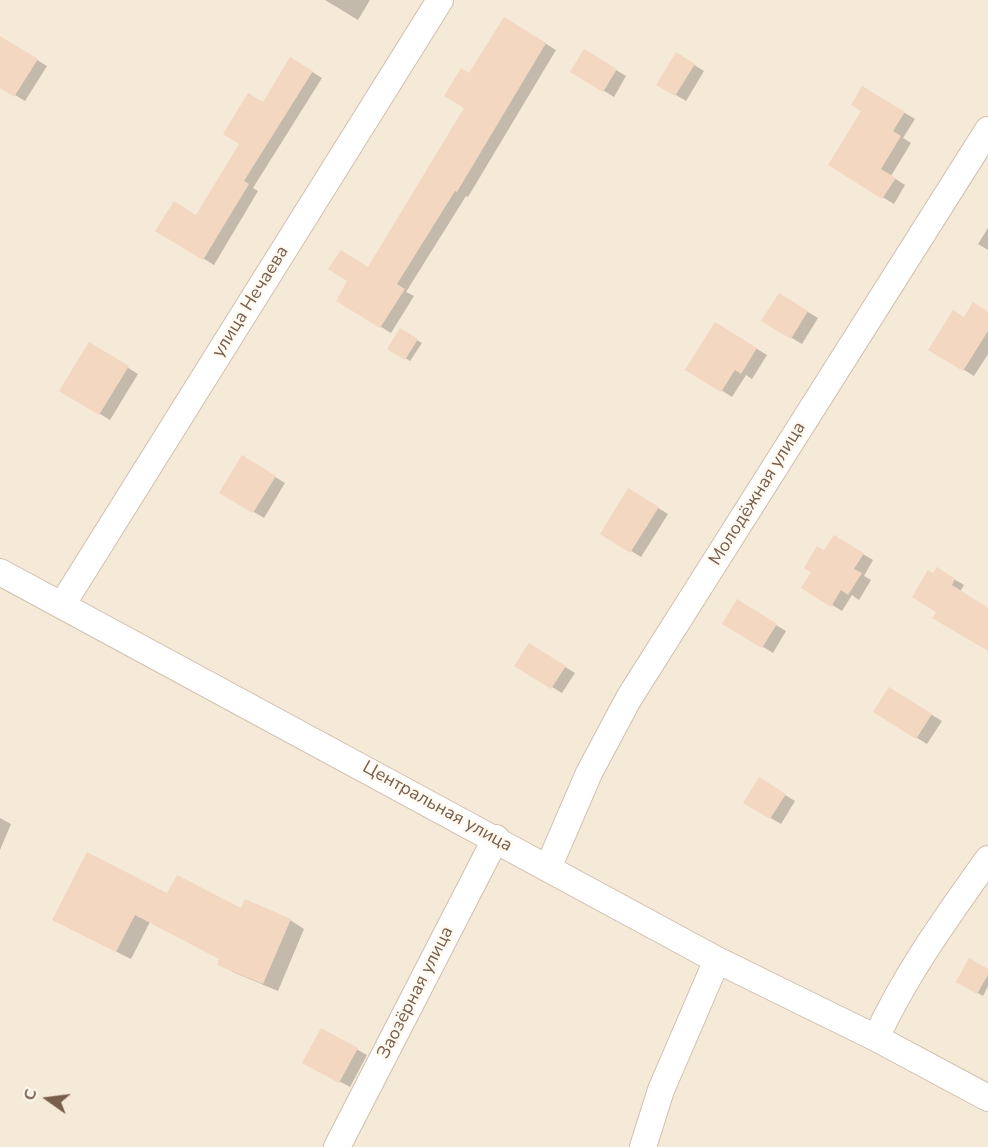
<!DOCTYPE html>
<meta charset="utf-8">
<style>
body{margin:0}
#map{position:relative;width:988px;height:1147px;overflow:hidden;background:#fdf6ea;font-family:"Nunito Sans",sans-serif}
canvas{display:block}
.north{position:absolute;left:18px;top:1069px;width:60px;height:60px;-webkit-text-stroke:4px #fffaf1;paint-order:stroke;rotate:284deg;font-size:16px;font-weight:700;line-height:24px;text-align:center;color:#795e4c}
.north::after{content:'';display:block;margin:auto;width:21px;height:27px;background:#795e4c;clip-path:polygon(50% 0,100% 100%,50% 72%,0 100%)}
</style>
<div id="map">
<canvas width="988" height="1147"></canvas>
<div class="north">С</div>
</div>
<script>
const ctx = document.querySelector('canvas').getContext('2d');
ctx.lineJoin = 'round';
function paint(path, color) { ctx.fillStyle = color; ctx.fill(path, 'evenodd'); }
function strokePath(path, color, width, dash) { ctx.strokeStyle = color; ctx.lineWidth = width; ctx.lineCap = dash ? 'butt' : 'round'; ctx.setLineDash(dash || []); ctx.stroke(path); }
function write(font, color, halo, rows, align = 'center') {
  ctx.font = font + ' "Nunito Sans",sans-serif'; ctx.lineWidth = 5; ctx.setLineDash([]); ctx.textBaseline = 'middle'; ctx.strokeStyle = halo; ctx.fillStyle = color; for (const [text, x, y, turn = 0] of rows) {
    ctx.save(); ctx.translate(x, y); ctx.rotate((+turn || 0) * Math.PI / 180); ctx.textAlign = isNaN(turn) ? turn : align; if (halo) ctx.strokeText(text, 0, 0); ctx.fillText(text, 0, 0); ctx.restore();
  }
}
const residential = new Path2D(`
 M 0,0 L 988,0 L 988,1147 L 0,1147 Z`);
const shadow = new Path2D(`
 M 325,0 L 370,0 L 358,20 Z
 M 515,25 L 556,50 L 468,197 L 466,196 L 406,292 L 414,296 L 391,333 L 338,300 L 369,269 L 466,107 L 470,74 Z
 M 1,38 L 47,66 L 25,101 L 0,86 Z
 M 585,51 L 626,76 L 614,97 L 572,71 Z
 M 291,59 L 322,78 L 253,188 L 258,191 L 214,265 L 157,230 L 197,216 Z
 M 686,60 L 704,71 L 686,101 L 658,84 Z
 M 863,88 L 915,119 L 903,138 L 911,143 L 891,176 L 905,185 L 894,204 L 830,165 L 863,110 Z
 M 988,228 L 988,250 L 978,244 Z
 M 779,295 L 818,318 L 802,344 L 763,321 Z
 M 988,313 L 988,354 L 974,376 L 930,349 L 964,319 Z
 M 716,324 L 767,355 L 752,379 L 746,375 L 732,397 L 688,369 Z
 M 400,330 L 422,343 L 410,361 L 389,348 Z
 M 89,344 L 138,374 L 110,420 L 61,390 Z
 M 243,457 L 285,483 L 264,518 L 221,492 Z
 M 629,490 L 668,514 L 641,557 L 602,533 Z
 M 834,537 L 873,560 L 864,576 L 871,580 L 859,600 L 852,595 L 842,611 L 803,587 Z
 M 937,569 L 964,585 L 960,592 L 988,609 L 988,650 L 938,611 Z
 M 737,602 L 786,631 L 773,653 L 724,623 Z
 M 539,651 L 575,673 L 562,693 L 516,665 Z
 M 889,689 L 942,721 L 927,744 L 875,712 Z
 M 760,780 L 795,801 L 781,824 L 745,803 Z
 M 0,818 L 11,824 L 0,850 Z
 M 168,895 L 290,920 L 304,929 L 278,991 L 233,972 L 219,964 L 221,959 L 150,922 L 131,959 L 69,928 Z
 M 988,970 L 988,986 L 983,996 L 958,981 Z
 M 322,1030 L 367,1055 L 350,1087 L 304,1062 Z`);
const building = new Path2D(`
 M 504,17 L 546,43 L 457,192 L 455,191 L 397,284 L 405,289 L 380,328 L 336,301 L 347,281 L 328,269 L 341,250 L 368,267 L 464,108 L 444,96 L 461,68 L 469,73 Z
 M 0,36 L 38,59 L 14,97 L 0,88 Z
 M 584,49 L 617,69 L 603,92 L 570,72 Z
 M 676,52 L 695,64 L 675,96 L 656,85 Z
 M 290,57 L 313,71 L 244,181 L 249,184 L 203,260 L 155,231 L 174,201 L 196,215 L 239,144 L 223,134 L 248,93 L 263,102 Z
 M 862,86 L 905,112 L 893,131 L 901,136 L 881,169 L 896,178 L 882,199 L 828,165 L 861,111 L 851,105 Z
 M 779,293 L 808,311 L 791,339 L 761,321 Z
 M 973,302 L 988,312 L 988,331 L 963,371 L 928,350 L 953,310 L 964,317 Z
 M 715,322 L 757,348 L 741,374 L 735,370 L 721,392 L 685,370 Z
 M 400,328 L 418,339 L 405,360 L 387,349 Z
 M 89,342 L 129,366 L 99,415 L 59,391 Z
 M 242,455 L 276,476 L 253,513 L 219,493 Z
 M 628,488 L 659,507 L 630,553 L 600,534 Z
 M 834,535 L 864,553 L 854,569 L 862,573 L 848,595 L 841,590 L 831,607 L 801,588 L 811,572 L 804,568 L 817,546 L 824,550 Z
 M 937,567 L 955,579 L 952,585 L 988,608 L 988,651 L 932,618 L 936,612 L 912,597 L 928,570 L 933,573 Z
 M 737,599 L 777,624 L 762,648 L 722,624 Z
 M 529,643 L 566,666 L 551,689 L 514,666 Z
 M 889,687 L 932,714 L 916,739 L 873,712 Z
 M 759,777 L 786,794 L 770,819 L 743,803 Z
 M 87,852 L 167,893 L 177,875 L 241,908 L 245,899 L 291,919 L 263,984 L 217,965 L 219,959 L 135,915 L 116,952 L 52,920 Z
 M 969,958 L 988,969 L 988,975 L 977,994 L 956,982 Z
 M 321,1028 L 358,1048 L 339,1083 L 302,1063 Z`);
const minor = new Path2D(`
 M 0,572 L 717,960 L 876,1038 L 988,1098
 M 62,605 L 440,0
 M 548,868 L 589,773 L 629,698 L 988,130
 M 876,1038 C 906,973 947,917 988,859
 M 337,1147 L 496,838
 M 643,1147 L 661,1090 L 717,960`);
const streetNames = [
 ["улица Нечаева",251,302,-58],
 ["Молодёжная улица",758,494,-58],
 ["Центральная улица",437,807,29],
 ["Заозёрная улица",416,993,-63]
];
paint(residential, '#f5e9d8');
paint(shadow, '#0003');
paint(building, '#f3d7c1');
strokePath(minor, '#d0bfae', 28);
strokePath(minor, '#fff', 26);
write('18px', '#795e4c', '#fffaf1', streetNames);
</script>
